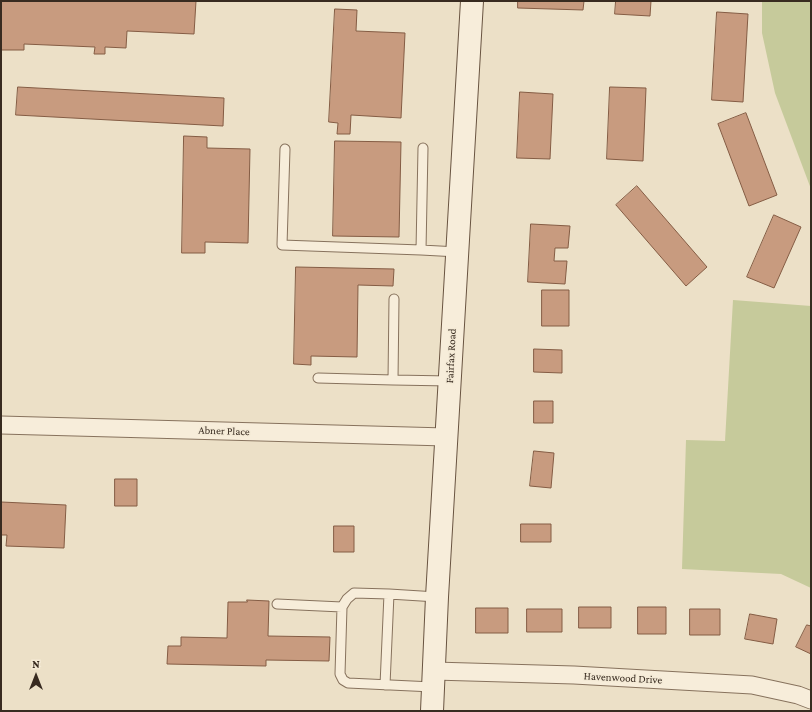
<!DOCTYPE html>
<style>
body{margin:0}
#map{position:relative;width:812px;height:712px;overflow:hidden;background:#ece0c7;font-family:"Crimson Pro",serif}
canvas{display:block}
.frame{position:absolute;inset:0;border:2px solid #382b20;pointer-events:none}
.north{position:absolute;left:16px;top:656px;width:40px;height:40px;-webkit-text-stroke:3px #f4ead6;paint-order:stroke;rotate:0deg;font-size:11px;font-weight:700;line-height:16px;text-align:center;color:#382b20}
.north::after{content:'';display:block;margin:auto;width:14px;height:18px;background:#382b20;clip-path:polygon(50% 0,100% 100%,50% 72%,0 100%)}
</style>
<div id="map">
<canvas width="812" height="712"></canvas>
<div class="frame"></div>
<div class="north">N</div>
</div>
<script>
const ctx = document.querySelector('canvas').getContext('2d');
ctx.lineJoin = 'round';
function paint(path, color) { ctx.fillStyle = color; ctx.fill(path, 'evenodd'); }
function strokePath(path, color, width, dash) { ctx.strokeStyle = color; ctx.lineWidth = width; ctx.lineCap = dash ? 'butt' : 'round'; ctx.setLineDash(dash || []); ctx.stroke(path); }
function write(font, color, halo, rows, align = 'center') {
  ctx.font = font + ' "Crimson Pro",serif'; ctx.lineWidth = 3; ctx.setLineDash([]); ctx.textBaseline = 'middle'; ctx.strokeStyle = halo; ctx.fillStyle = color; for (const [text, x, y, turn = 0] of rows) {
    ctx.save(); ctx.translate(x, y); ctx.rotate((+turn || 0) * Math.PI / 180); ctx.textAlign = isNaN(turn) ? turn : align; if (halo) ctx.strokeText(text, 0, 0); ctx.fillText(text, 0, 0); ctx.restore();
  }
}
const green = new Path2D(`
 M 762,1 L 811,1 L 811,189 L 775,93 L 762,33 Z
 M 733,300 L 811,306 L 811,588 L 781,574 L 682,569 L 686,440 L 725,441 Z`);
const building = new Path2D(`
 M 1,1 L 196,1 L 194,34 L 127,31 L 126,48 L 105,47 L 105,54 L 94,54 L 95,47 L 24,44 L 24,50 L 1,50 Z
 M 518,1 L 584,1 L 583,10 L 518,8 Z
 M 616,1 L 651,1 L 650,16 L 615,14 Z
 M 335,9 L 357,10 L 356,31 L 405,33 L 401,118 L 351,115 L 350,134 L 337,134 L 338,123 L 329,122 Z
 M 717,12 L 748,14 L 743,102 L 712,100 Z
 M 18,87 L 224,98 L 223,126 L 16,115 Z
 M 610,87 L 646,88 L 643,161 L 607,159 Z
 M 520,92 L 553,94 L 550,159 L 517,158 Z
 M 746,113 L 777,195 L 749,206 L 718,124 Z
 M 184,136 L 207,137 L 207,148 L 250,149 L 248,243 L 205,242 L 205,253 L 182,253 Z
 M 335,141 L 401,142 L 399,237 L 333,236 Z
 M 637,186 L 707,267 L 686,286 L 616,205 Z
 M 774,215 L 801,227 L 774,288 L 747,277 Z
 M 531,224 L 570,226 L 568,248 L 555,248 L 554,261 L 567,261 L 565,284 L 528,282 Z
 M 296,267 L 394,269 L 393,286 L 358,285 L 357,357 L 311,356 L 311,365 L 294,364 Z
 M 542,290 L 569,290 L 569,326 L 542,326 Z
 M 534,349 L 562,350 L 562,373 L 534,372 Z
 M 534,401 L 553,401 L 553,423 L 534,423 Z
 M 534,451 L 554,453 L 551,488 L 530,486 Z
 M 115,479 L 137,479 L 137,506 L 115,506 Z
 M 1,502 L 66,505 L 64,548 L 6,546 L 7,535 L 1,535 Z
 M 521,524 L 551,524 L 551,542 L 521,542 Z
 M 334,526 L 354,526 L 354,552 L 334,552 Z
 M 247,600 L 269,601 L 268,636 L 330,637 L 329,661 L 266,660 L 266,666 L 167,664 L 168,646 L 181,646 L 181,637 L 227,638 L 228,602 L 247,602 Z
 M 579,607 L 611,607 L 611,628 L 579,628 Z
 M 638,607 L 666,607 L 666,634 L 638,634 Z
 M 476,608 L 508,608 L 508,633 L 476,633 Z
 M 527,609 L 562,609 L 562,632 L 527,632 Z
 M 690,609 L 720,609 L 720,635 L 690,635 Z
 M 750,614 L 777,619 L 773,644 L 745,639 Z
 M 807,625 L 811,626 L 811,654 L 796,647 Z`);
const lane = new Path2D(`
 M 285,149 L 282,245 L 421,250 L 458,252
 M 421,250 L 423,148
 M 394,299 L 393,380 L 450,381
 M 318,378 L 393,380
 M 277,604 L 342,607 L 340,674 L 343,680 L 348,683 L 433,687
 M 342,607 L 347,599 L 354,593 L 389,594
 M 385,685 L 389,594 L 437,597`);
const street = new Path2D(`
 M 1,425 L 446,437
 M 434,671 L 574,675 L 752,685 L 798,695 L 811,700`);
const secondary = new Path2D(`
 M 432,711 L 437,597 L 472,1`);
const streetNames = [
 ["Fairfax Road",451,356,-87],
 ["Abner Place",224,431,2],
 ["Havenwood Drive",623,678,3]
];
paint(green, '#c6ca9b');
paint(building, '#c89b7f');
strokePath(building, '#845c44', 1);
strokePath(lane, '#87725d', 11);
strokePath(street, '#87725d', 19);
strokePath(secondary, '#685340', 24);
strokePath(lane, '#f7edda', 9);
strokePath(street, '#f7edda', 17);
strokePath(secondary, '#f7edda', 22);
write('11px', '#382b20', '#f4ead6', streetNames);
</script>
